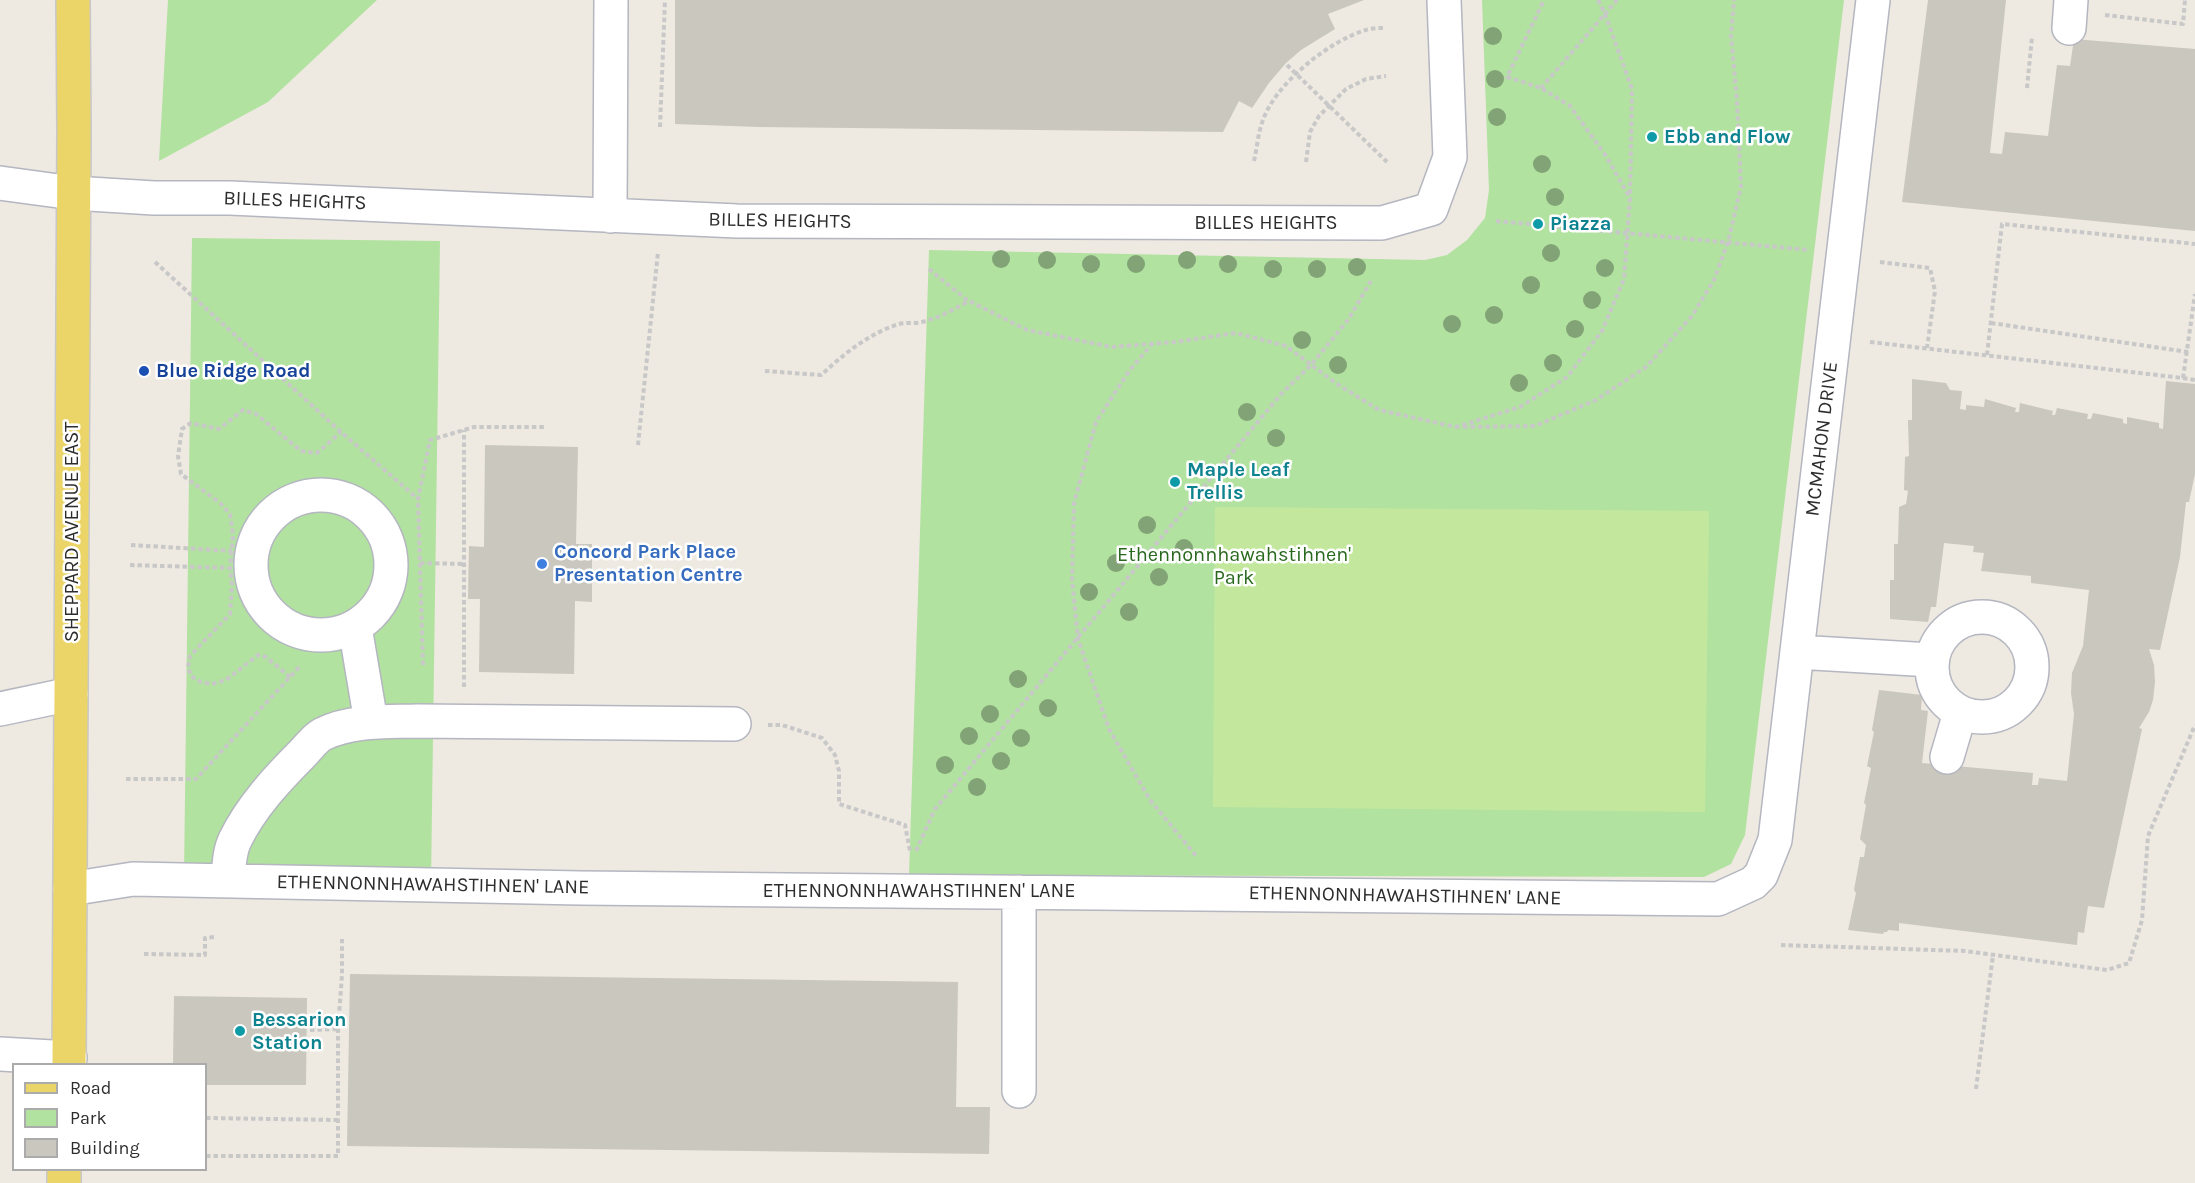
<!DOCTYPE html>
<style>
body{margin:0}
#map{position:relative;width:2195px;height:1183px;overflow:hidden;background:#eee9e1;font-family:Karla,sans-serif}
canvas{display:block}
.legend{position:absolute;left:12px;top:1063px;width:195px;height:108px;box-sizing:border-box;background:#fff;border:2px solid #ababab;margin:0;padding:8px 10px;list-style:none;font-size:18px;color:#2d2d2d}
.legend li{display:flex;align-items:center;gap:12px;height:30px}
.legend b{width:30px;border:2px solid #ababab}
</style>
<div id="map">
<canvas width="2195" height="1183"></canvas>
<ul class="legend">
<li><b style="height:8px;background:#ebd568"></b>Road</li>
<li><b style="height:16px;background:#b2e2a0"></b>Park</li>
<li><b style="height:16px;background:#cac7bf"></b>Building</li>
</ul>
</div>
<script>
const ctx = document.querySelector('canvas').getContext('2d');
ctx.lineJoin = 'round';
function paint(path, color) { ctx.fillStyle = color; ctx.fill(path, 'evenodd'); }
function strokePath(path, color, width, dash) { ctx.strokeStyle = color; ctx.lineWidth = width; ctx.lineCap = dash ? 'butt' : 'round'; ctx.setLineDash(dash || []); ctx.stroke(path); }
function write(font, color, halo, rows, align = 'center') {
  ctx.font = font + ' Karla,sans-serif'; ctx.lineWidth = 5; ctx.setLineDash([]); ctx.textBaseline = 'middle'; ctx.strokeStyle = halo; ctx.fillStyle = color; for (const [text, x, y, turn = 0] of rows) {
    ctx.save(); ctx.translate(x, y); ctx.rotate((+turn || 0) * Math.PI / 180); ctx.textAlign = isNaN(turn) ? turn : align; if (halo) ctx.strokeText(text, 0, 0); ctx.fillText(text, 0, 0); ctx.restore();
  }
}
const green = new Path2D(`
 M 168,0 L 377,0 L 268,102 L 159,161 Z
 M 1482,0 L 1844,0 L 1745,835 L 1731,864 L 1704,877 L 909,875 L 929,250 L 1425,260 L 1447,255 L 1467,240 L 1485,218 L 1489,190 Z
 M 192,238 L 440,241 L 431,879 L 184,877 Z`);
const pitch = new Path2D(`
 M 1215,507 L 1709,511 L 1705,812 L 1213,807 Z`);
const building = new Path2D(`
 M 675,0 L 1364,0 L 1328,14 L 1335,29 L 1301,50 L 1286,63 L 1269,83 L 1252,108 L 1239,101 L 1223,132 L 759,127 L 675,124 Z
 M 1928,0 L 2006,0 L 1990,153 L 2002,154 L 2005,132 L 2048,136 L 2057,65 L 2070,66 L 2074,39 L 2195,49 L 2195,231 L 1902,202 Z
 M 1912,379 L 1946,383 L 1950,390 L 1962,391 L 1960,409 L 1966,410 L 1966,405 L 1984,407 L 1985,399 L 2016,408 L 2015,412 L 2019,412 L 2020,403 L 2053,411 L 2052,415 L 2055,415 L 2057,408 L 2088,414 L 2087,419 L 2091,419 L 2093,413 L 2123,419 L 2123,423 L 2127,424 L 2127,417 L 2159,423 L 2159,428 L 2163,429 L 2166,381 L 2195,384 L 2195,474 L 2189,502 L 2186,502 L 2180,557 L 2160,650 L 2149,649 L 2154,665 L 2155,682 L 2153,700 L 2149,712 L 2139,728 L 2142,729 L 2104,908 L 2088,906 L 2084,933 L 2078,932 L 2077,945 L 1899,923 L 1899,931 L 1888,930 L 1887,932 L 1884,932 L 1883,934 L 1848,930 L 1856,893 L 1854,890 L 1860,857 L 1864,857 L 1866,845 L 1860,839 L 1866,805 L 1864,803 L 1871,768 L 1867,766 L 1874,732 L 1872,730 L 1879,690 L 1922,695 L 1921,710 L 1928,711 L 1922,763 L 2033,773 L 2032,785 L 2038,785 L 2039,778 L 2067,781 L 2074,714 L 2071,693 L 2072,673 L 2083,646 L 2089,590 L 2031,583 L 2031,576 L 1981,571 L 1984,553 L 1973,552 L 1974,546 L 1944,543 L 1936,607 L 1931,607 L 1928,622 L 1890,619 L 1890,580 L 1894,580 L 1894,544 L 1898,544 L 1899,507 L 1906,504 L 1908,491 L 1904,490 L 1905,457 L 1909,456 L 1908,420 L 1912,420 Z
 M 485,445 L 578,447 L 576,544 L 592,544 L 592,602 L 575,601 L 574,674 L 479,672 L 480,599 L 468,599 L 469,546 L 484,547 Z
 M 350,974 L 958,982 L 956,1107 L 990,1107 L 989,1154 L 347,1146 Z
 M 174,996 L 307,998 L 306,1085 L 206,1085 L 206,1064 L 173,1064 Z`);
const path = new Path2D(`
 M 1598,0 L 1605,14 L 1617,0
 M 2105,15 L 2183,24 L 2185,0
 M 1287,65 L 1387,162
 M 1541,88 L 1605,14 L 1632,89 L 1630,195
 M 2027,88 L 2032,37
 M 660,127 L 665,0
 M 1254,161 C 1257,148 1258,133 1263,120 C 1276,83 1329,41 1366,30 C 1372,28 1379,28 1385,28
 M 1306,162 L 1310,132 L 1319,116 L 1346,89 L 1366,79 L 1386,76
 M 1496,221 L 1809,250
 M 155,262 L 341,432 L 418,499
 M 1880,262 L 1930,268 L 1935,291 L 1927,348
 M 929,269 L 967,300 L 1027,330 L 1112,347 L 1175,342 L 1236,333 L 1286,346 L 1337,384 L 1379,410 L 1456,427 L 1520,407 L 1567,377 L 1602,331 L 1624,279 L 1630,198 L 1606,156 L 1570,106 L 1541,88 L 1507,77 L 1544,0
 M 1991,323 L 2188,352
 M 1870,342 L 2183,378 L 2195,294
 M 1153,343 L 1129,371 L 1096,422 L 1074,503 L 1072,579 L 1078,639 L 1109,729 L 1150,800 L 1197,857
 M 1987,355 L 2002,224 L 2195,244
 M 765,371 L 821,375 C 844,354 868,334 899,324 C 906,322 914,324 922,322 C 939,318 954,309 969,301
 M 2183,378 L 2195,380
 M 1463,427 L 1535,426 L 1596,400 L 1646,367 L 1692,316 L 1714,280 L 1728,242 L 1741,187 L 1737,100 L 1731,36 L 1734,0
 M 638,445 L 658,252
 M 131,545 L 232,551
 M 420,563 L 464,564
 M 130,565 L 230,568
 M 423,665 L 418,499 L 430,440 L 474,427 L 546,427
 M 290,677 L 266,657 L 258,655 L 226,680 L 212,684 L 201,682 L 191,676 L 188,667 L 190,656 L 230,614 L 232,585 L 230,568 L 233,535 L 230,514 L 220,503 L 181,474 L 178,456 L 182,429 L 191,423 L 219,429 L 243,410 L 256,414 L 301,451 L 317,453 L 341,432
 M 464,687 L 464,430
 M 768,725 L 782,725 L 822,738 L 835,755 L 839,771 L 839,804 L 905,825 L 910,851
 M 126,779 L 196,779 L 301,665
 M 916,851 L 935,809 L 1281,394 L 1311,365 L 1348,320 L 1371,281
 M 1781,945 L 1965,951 L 2107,970 L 2129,963 L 2142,920 L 2148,836 L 2195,725
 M 144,954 L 205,955 L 205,938 L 215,937
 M 310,1030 L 338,1029
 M 1976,1089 L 1993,955
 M 206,1118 L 338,1120
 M 206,1156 L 338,1156 L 338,1029 L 342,975 L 342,939`);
const minor = new Path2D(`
 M 2069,28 L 2071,0
 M 0,183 L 73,193 L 154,198 L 230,198 L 737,221 L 1382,223 L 1431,209 L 1450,157 L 1444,0
 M 610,216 L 611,0
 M251 565a70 70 0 1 1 140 0a70 70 0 1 1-140 0Z
 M1932 667a50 50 0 1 1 100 0a50 50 0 1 1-100 0Z
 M 355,627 L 371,722
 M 1797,652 L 1931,660
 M 0,709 L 71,694
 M 1947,757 L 1960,713
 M 228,880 C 229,867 229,852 235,840 C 251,807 277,779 303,753 C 309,747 315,738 323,734 C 352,720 386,722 417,721 L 734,724
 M 70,889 L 133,879 L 580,888 L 1718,899 L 1753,883 L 1761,875 L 1775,840 L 1873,0
 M 0,1054 L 70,1058
 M 1019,1091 L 1019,892`);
const major = new Path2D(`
 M 69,1064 L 74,131 L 73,0
 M 64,1183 L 64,1170`);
const trees = [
 [1493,36],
 [1495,79],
 [1497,117],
 [1542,164],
 [1555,197],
 [1551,253],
 [1001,259],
 [1047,260],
 [1187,260],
 [1091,264],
 [1136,264],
 [1228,264],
 [1357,267],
 [1605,268],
 [1273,269],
 [1317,269],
 [1531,285],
 [1592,300],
 [1494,315],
 [1452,324],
 [1575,329],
 [1302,340],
 [1553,363],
 [1338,365],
 [1519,383],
 [1247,412],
 [1276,438],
 [1147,525],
 [1184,548],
 [1116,563],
 [1159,577],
 [1089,592],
 [1129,612],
 [1018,679],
 [1048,708],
 [990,714],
 [969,736],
 [1021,738],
 [1001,761],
 [945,765],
 [977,787]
];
const markers = [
 [1652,137,6,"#0f9aa8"],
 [1538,224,6,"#0f9aa8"],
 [144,371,6,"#1a4fb4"],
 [1175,482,6,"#0f9aa8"],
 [542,564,6,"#3f7fe0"],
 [240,1031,6,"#0f9aa8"]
];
const cultureNames = [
 ["Ebb and Flow",1664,137],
 ["Piazza",1550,224],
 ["Maple Leaf",1187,470],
 ["Trellis",1187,493],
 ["Bessarion",252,1020],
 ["Station",252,1043]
];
const streetNames = [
 ["BILLES HEIGHTS",295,201,2],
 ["BILLES HEIGHTS",780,221,1],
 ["BILLES HEIGHTS",1266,223],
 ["MCMAHON DRIVE",1822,439,-83],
 ["SHEPPARD AVENUE EAST",72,532,-90],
 ["ETHENNONNHAWAHSTIHNEN' LANE",433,885,1],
 ["ETHENNONNHAWAHSTIHNEN' LANE",919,891],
 ["ETHENNONNHAWAHSTIHNEN' LANE",1405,896,1]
];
const transitNames = [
 ["Blue Ridge Road",156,371]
];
const shopNames = [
 ["Concord Park Place",554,552],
 ["Presentation Centre",554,575]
];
const parkNames = [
 ["Ethennonnhawahstihnen'",1234,555],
 ["Park",1234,578]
];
paint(green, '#b2e2a0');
paint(pitch, '#c3e89d');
paint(building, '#cac7bf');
strokePath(minor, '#b4b6c0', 36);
strokePath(major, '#c8c8c8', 36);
strokePath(path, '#c8c8c8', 4, [4.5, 3]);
strokePath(minor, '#fff', 33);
strokePath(major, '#ebd568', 33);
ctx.fillStyle = '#82a376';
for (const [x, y] of trees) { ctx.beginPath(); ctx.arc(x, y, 9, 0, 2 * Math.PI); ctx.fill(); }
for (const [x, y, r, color] of markers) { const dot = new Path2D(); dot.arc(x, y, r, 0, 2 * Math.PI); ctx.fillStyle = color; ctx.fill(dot); strokePath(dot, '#fff', 2); }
write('bold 20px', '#0d838f', '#fff', cultureNames, 'left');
write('20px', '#2d2d2d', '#fff', streetNames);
write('bold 20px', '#164399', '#fff', transitNames, 'left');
write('bold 20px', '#366cbe', '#fff', shopNames, 'left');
write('20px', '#29691e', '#fff', parkNames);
</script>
